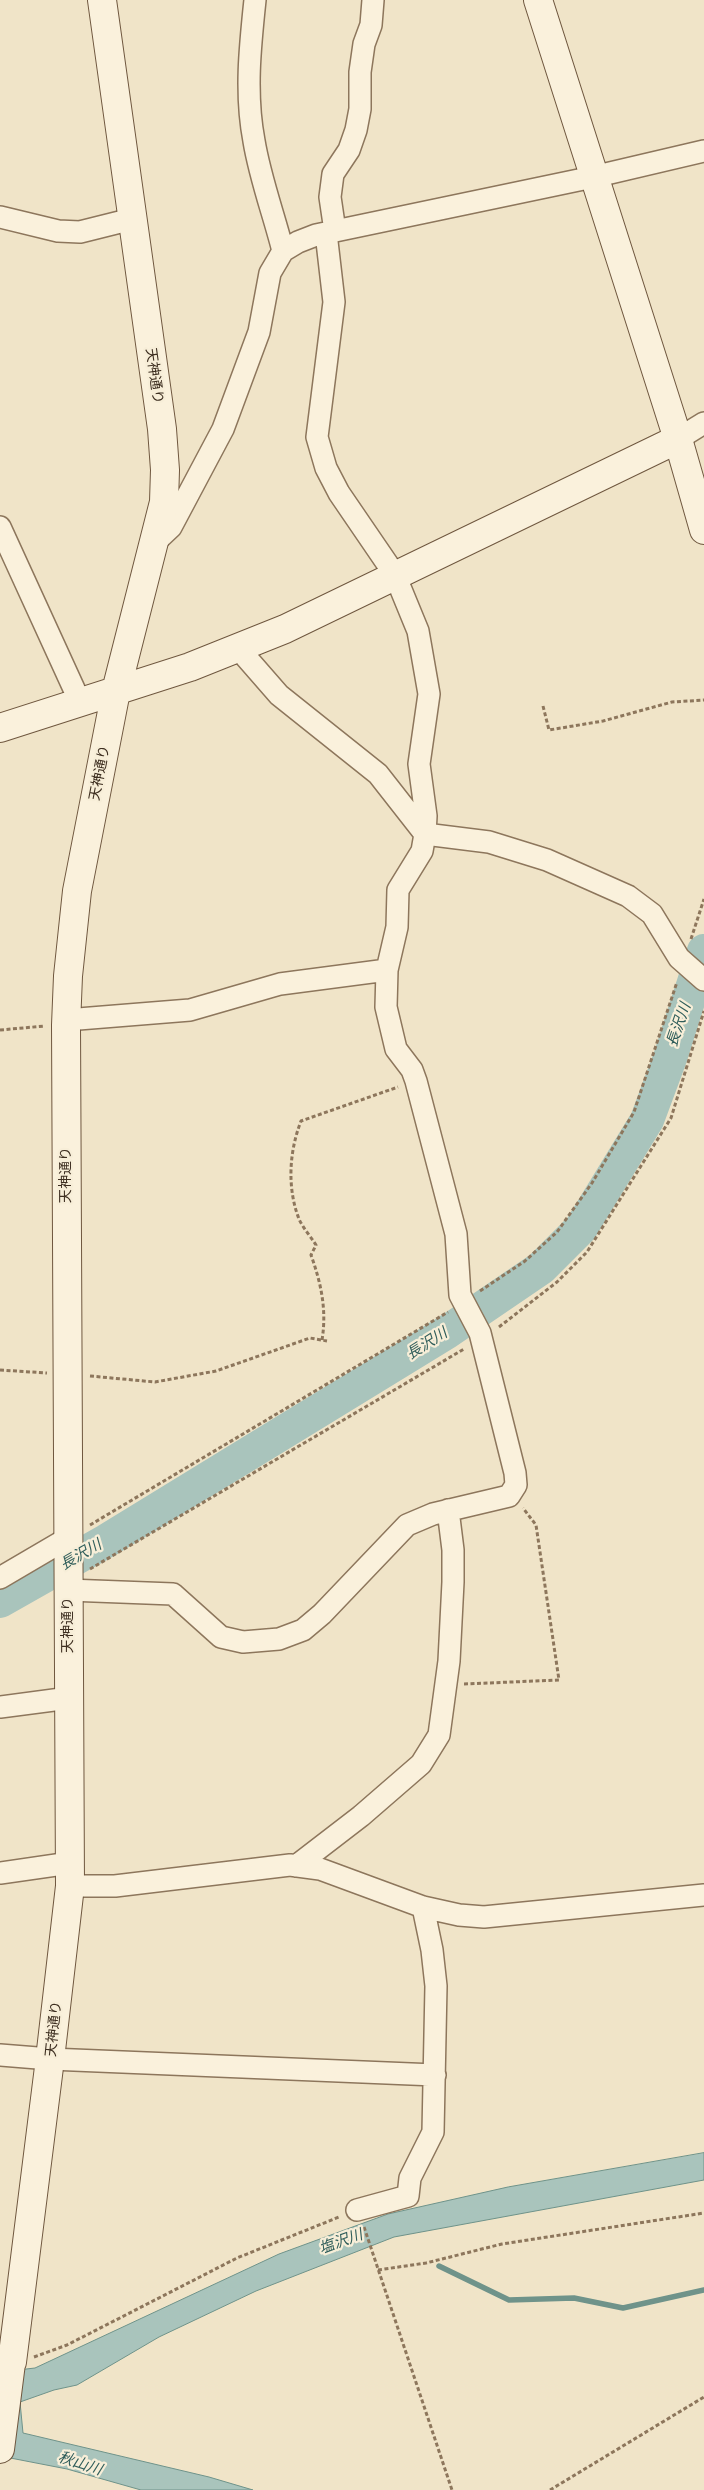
<!DOCTYPE html>
<meta charset="utf-8">
<style>
body{margin:0}
canvas{display:block;background:#f0e4c8}
</style>
<canvas width="704" height="2490"></canvas>
<script>
const ctx = document.querySelector('canvas').getContext('2d');
ctx.lineJoin = 'round';
function paint(path, color) { ctx.fillStyle = color; ctx.fill(path, 'evenodd'); }
function strokePath(path, color, width, dash) { ctx.strokeStyle = color; ctx.lineWidth = width; ctx.lineCap = dash ? 'butt' : 'round'; ctx.setLineDash(dash || []); ctx.stroke(path); }
function write(font, color, halo, rows, align = 'center') {
  ctx.font = font + ' "Libre Baskerville","Noto Sans JP",serif'; ctx.lineWidth = 4.5; ctx.setLineDash([]); ctx.textBaseline = 'middle'; ctx.strokeStyle = halo; ctx.fillStyle = color; for (const [text, x, y, turn = 0] of rows) {
    ctx.save(); ctx.translate(x, y); ctx.rotate((+turn || 0) * Math.PI / 180); ctx.textAlign = isNaN(turn) ? turn : align; if (halo) ctx.strokeText(text, 0, 0); ctx.fillText(text, 0, 0); ctx.restore();
  }
}
const water = new Path2D(`
 M 704,2153 L 704,2180 L 394,2237 L 256,2291 L 159,2337 L 77,2385 L 54,2390 L 20,2402 L 23,2433 L 209,2477 L 253,2490 L 141,2490 L 67,2469 L 0,2456 L 0,2372 L 35,2368 L 279,2254 L 388,2214 L 508,2187 Z`);
const stream = new Path2D(`
 M 439,2266 L 509,2300 L 574,2298 L 623,2308 L 704,2290`);
const river = new Path2D(`
 M 0,1601 L 106,1541 L 447,1332 L 541,1268 L 581,1228 L 647,1120 L 670,1058 L 704,951`);
const path = new Path2D(`
 M 543,706 L 549,730 L 603,721 L 672,702 L 704,700
 M 691,939 L 704,899
 M 0,1030 L 45,1026
 M 480,1291 L 525,1261 L 557,1232 L 592,1183 L 634,1112 L 677,982
 M 499,1327 L 557,1282 L 587,1252 L 671,1118 L 704,1011
 M 322,1340 C 327,1310 321,1283 311,1255 L 316,1245 C 311,1237 303,1228 299,1219 C 287,1188 289,1152 301,1121 L 398,1087
 M 0,1370 L 47,1373
 M 90,1376 L 155,1382 L 216,1371 L 310,1338 L 327,1341
 M 90,1525 L 448,1312
 M 90,1569 L 464,1349
 M 464,1684 L 559,1680 L 536,1525 L 523,1508
 M 364,2227 L 452,2490
 M 378,2270 L 426,2263 L 502,2244 L 704,2213
 M 34,2357 L 67,2345 L 237,2258 L 339,2217
 M 550,2490 L 704,2397`);
const street = new Path2D(`
 M 255,0 C 250,47 245,94 254,141 C 260,178 274,215 283,251
 M 0,217 L 58,231 L 80,232 L 132,219
 M 335,231 L 330,197 L 333,174 L 349,150 L 356,130 L 360,109 L 360,72 L 364,44 L 371,25 L 373,0
 M 678,439 L 704,423
 M 0,527 L 80,702
 M 154,543 L 171,527 L 223,429 L 259,332 L 270,273 L 283,251 L 298,242 L 316,235 L 593,177 L 704,151
 M 238,648 L 279,695 L 378,774 L 425,834 L 489,842 L 547,860 L 628,896 L 652,914 L 679,958 L 704,980
 M 66,1020 L 190,1010 L 280,984 L 387,970
 M 0,1578 L 68,1538
 M 68,1590 L 173,1594 L 221,1637 L 243,1642 L 279,1639 L 303,1630 L 322,1614 L 407,1525 L 433,1514 L 509,1496 L 516,1485 L 515,1473 L 480,1333 L 460,1295 L 456,1234 L 416,1081 L 412,1070 L 396,1049 L 386,1007 L 387,970 L 397,927 L 398,890 L 422,851 L 425,834 L 426,816 L 419,764 L 429,694 L 418,631 L 395,575 L 339,493 L 326,468 L 317,437 L 334,302 L 326,233
 M 0,1707 L 69,1698
 M 296,1866 L 361,1816 L 421,1764 L 439,1735 L 449,1661 L 453,1582 L 453,1550 L 448,1510
 M 0,1873 L 70,1863
 M 70,1886 L 115,1886 L 290,1865 L 320,1869 L 423,1907 L 459,1915 L 484,1917 L 704,1895
 M 0,2055 L 50,2059 L 435,2075
 M 357,2210 L 408,2196 L 410,2178 L 433,2132 L 436,1986 L 432,1950 L 423,1907`);
const secondary = new Path2D(`
 M 538,0 L 678,439 L 704,530
 M 0,728 L 190,667 L 285,629 L 678,439
 M 0,2361 L 12,2362 L 50,2059 L 70,1886 L 66,1025 L 68,976 L 77,891 L 116,691 L 164,502 L 165,470 L 162,429 L 102,0
 M 0,2449 L 11,2363`);
const streetNames = [
 ["天神通り",154,376,82],
 ["天神通り",100,773,-79],
 ["天神通り",66,1175,-90],
 ["天神通り",68,1625,-90],
 ["天神通り",54,2029,-84]
];
const waterNames = [
 ["長沢川",679,1025,-71],
 ["長沢川",427,1344,-32],
 ["長沢川",81,1555,-30],
 ["塩沢川",341,2242,-20],
 ["秋山川",80,2464,18]
];
paint(water, '#a9c4bc');
strokePath(water, '#6f938a', 1);
strokePath(stream, '#6f938a', 5.5);
strokePath(river, '#a9c4bc', 34);
strokePath(street, '#8d765c', 24);
strokePath(secondary, '#6f573f', 30);
strokePath(path, '#8d765c', 3, [4, 2.5]);
strokePath(street, '#faf1dc', 21);
strokePath(secondary, '#faf1dc', 28);
write('14px', '#3d2e20', '#f7eed8', streetNames);
write('italic 15px', '#2f5d5a', '#f7eed8', waterNames);
</script>
